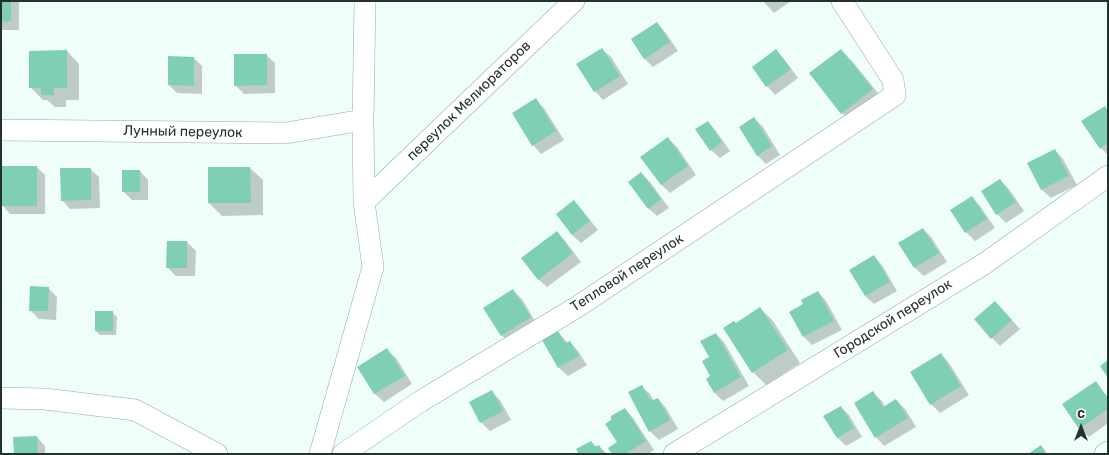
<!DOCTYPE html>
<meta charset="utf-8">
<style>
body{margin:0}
#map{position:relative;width:1109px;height:455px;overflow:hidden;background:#effef8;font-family:Rubik,sans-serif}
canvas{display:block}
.frame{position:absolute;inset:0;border:2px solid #23322d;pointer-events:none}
.north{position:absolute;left:1061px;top:407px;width:40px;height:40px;-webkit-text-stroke:3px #fff;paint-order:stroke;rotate:0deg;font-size:11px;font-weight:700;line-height:16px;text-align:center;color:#23322d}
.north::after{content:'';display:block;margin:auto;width:14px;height:18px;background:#23322d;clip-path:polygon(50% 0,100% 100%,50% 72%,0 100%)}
</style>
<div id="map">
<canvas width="1109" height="455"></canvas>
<div class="frame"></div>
<div class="north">С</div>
</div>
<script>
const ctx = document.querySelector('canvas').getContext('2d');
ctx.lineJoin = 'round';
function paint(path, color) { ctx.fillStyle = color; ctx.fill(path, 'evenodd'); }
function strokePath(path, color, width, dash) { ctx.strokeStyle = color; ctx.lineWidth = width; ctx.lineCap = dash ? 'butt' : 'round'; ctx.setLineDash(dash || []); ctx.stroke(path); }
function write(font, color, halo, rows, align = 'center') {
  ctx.font = font + ' Rubik,sans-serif'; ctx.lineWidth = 4; ctx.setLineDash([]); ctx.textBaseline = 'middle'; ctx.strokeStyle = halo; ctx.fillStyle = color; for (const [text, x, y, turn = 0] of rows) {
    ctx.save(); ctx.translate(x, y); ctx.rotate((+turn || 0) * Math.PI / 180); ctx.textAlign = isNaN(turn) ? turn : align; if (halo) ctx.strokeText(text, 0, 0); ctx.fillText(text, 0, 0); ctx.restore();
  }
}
const shadow = new Path2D(`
 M 1,1 L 19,1 L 19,30 L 1,30 Z
 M 763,1 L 791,1 L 774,13 Z
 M 657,23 L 665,32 L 678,51 L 653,67 L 645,59 L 632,39 Z
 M 602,49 L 611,57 L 628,84 L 603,100 L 595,91 Z
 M 776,50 L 784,59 L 798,78 L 775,95 L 767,86 Z
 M 841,50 L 853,62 L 885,102 L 855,126 L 842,113 L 811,74 Z
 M 67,51 L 79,64 L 79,100 L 66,100 L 66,107 L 55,107 L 47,100 L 43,100 L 30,87 Z
 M 266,55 L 275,63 L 275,93 L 244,94 L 235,85 Z
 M 194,58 L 202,66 L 202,94 L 177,93 L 169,85 Z
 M 536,100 L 544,108 L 564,140 L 541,154 L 533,145 Z
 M 1105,107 L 1108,110 L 1108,155 L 1101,148 Z
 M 754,118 L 763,127 L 780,155 L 766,164 L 757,155 Z
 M 708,122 L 716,131 L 730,151 L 720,158 L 711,150 Z
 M 668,139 L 677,147 L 696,175 L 670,193 L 661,184 Z
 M 1055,150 L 1063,159 L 1077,185 L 1051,198 L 1042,190 L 1029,163 Z
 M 37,167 L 45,175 L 45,214 L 10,214 L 2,205 Z
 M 209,168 L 250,168 L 263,180 L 263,215 L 222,216 L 209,203 Z
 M 90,169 L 99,177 L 100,208 L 70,209 L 62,200 Z
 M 140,171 L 148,180 L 148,200 L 132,200 L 123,191 Z
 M 641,173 L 650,182 L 669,208 L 657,216 L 648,208 Z
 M 1000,180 L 1009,189 L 1024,211 L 1006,223 L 997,214 Z
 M 972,197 L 980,206 L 995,228 L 975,241 L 966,232 L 952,210 Z
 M 574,201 L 582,210 L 598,230 L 581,243 L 572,235 L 557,214 Z
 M 923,229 L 931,237 L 947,262 L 924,276 L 915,268 L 900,243 Z
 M 557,232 L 565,241 L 581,262 L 547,287 L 538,279 Z
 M 187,242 L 196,251 L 195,276 L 176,276 L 167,267 Z
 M 874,256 L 882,265 L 897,291 L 874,304 L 865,296 Z
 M 48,288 L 57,297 L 56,320 L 39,319 L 30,310 Z
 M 513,291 L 522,299 L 538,326 L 510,343 L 501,335 Z
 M 818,292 L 826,301 L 842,330 L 812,345 L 804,337 L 791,312 L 805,305 Z
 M 995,302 L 1020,329 L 1000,346 L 992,338 Z
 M 760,308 L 773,321 L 800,363 L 766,385 L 753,372 L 725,328 L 736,324 Z
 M 112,312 L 117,317 L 116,335 L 100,335 L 96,331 Z
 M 558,332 L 568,343 L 570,342 L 578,351 L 587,365 L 568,376 L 559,368 L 543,341 Z
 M 716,334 L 724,342 L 749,386 L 723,401 L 714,392 L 710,358 Z
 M 387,350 L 396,358 L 412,384 L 384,402 L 375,394 L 359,368 Z
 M 941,354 L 949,363 L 969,395 L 940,413 L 931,404 Z
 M 1095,382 L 1108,397 L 1108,423 L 1089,437 L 1080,428 L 1063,405 Z
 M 641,386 L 650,394 L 654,401 L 658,399 L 666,408 L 678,429 L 659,440 L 650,431 L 629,392 Z
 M 491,391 L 500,400 L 511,420 L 490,431 L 481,422 Z
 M 873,393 L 882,401 L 885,407 L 896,400 L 905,409 L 916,427 L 884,446 L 876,437 Z
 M 841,407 L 849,415 L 862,437 L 846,446 L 838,438 L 825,416 Z
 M 625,409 L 633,418 L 654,450 L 648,454 L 613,454 L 618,443 Z
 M 37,437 L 45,446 L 45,454 L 15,454 Z
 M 591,442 L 597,447 L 599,446 L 607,454 L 580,454 Z`);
const building = new Path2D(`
 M 1,1 L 11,1 L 11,21 L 1,22 Z
 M 657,22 L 670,42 L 644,59 L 631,39 Z
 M 602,48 L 620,76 L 594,92 L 576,64 Z
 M 776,49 L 791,69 L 766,87 L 752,67 Z
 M 841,49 L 873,89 L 841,114 L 809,73 Z
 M 67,50 L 67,88 L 54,88 L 54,95 L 41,95 L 41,88 L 29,88 L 29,51 Z
 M 234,54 L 267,54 L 267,85 L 234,86 Z
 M 168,56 L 194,57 L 194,86 L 168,85 Z
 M 536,98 L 556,131 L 532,146 L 512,113 Z
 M 1105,106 L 1108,111 L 1108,143 L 1100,149 L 1081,121 Z
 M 754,117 L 772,146 L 757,156 L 739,127 Z
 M 708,121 L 722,142 L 710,151 L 695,129 Z
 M 668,137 L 688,166 L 661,185 L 640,157 Z
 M 1055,149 L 1069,176 L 1041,190 L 1027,163 Z
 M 1,166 L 37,166 L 37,206 L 1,206 Z
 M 208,167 L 250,167 L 251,203 L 208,203 Z
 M 60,168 L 91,168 L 91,200 L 61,201 Z
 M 122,170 L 140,170 L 140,192 L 122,192 Z
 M 641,172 L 661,199 L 648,209 L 628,182 Z
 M 1000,179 L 1016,202 L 996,215 L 981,191 Z
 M 972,196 L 987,219 L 965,233 L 950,210 Z
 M 574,200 L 590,221 L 572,235 L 556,214 Z
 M 923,228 L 939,253 L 914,268 L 898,243 Z
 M 557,231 L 573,253 L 538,280 L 521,258 Z
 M 167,241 L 187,241 L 187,268 L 166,268 Z
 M 874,255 L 890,282 L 865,296 L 849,270 Z
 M 30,286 L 49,287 L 48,311 L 29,311 Z
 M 513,289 L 531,317 L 501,336 L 483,308 Z
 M 818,291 L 834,321 L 803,337 L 789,312 L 803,304 L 801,300 Z
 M 995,301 L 1012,320 L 991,339 L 974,319 Z
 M 760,307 L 788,350 L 752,373 L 723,328 L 734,321 L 736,323 Z
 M 95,311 L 113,311 L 113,331 L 95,331 Z
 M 558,331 L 565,343 L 570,341 L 579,356 L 558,368 L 542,340 Z
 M 716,333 L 741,377 L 714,393 L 706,379 L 710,376 L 702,361 L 709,357 L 700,341 Z
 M 387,348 L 405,376 L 374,394 L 357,367 Z
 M 941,353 L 961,386 L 930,405 L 910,372 Z
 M 1108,360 L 1108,378 L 1100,366 Z
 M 1096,381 L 1108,399 L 1108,409 L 1079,429 L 1062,404 Z
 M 642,385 L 651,401 L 658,398 L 670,420 L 649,432 L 628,392 Z
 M 492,390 L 503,411 L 480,423 L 469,402 Z
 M 873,391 L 883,407 L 896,399 L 908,418 L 875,438 L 854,403 Z
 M 841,406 L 854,428 L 837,438 L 823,416 Z
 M 625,408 L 646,441 L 625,454 L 612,454 L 608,448 L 617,442 L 605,424 L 611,420 L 611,416 Z
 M 37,436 L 38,454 L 14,454 L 13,437 Z
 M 591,441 L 595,447 L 599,445 L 604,454 L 579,454 L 576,449 Z
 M 1041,445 L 1047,454 L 1028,454 Z`);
const minor = new Path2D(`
 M 1,130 L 286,133 L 363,120
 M 364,202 L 574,1
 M 1,398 L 45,399 L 135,410 L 217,454
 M 320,454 L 373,267 L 364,202 L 363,120 L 365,1
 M 343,454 L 421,401 L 577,307 L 895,95 L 893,80 L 842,1
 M 674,454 L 984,264 L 1108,176
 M 1105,454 L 1108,452`);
const streetNames = [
 ["переулок Мелиораторов",469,101,-44],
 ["Лунный переулок",183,132,1],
 ["Тепловой переулок",627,273,-33],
 ["Городской переулок",893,319,-32]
];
paint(shadow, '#0003');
paint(building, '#7fcfb6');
strokePath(minor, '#8bafa3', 22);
strokePath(minor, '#fff', 21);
write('14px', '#23322d', '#fff', streetNames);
</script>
